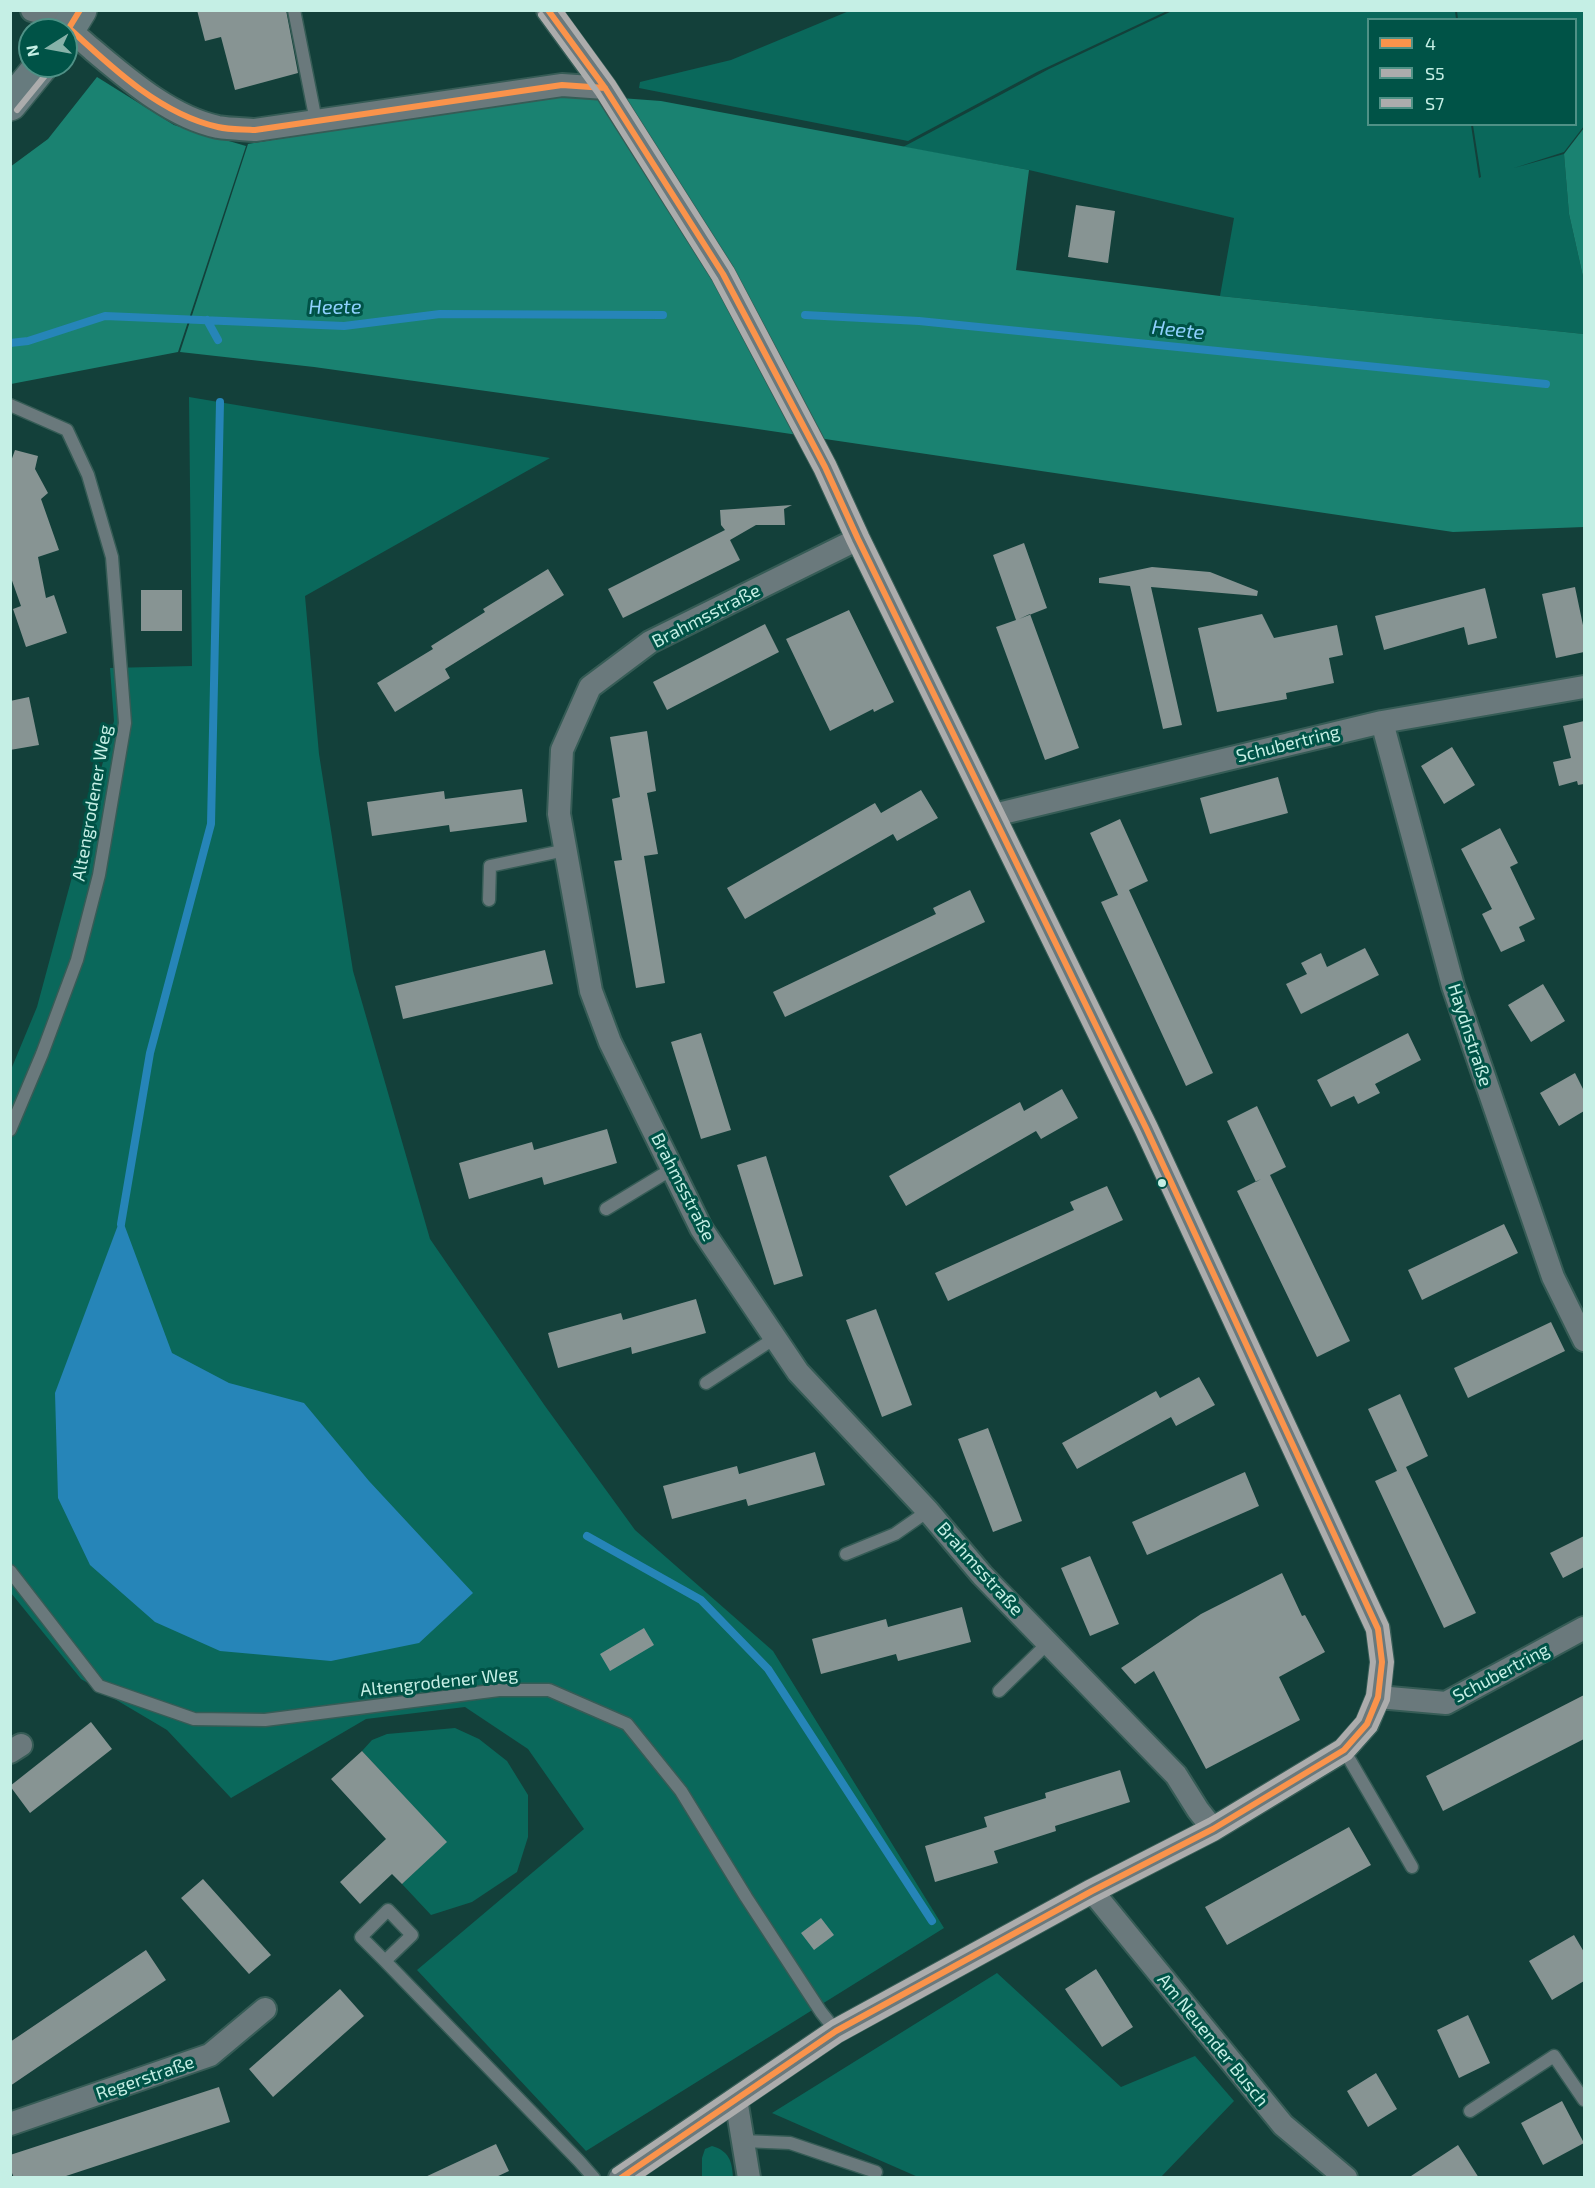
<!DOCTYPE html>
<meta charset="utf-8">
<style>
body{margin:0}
#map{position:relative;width:1595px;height:2188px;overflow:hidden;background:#13403a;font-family:"Exo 2",sans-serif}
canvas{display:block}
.frame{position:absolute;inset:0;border:12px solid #c5efe5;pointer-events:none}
.legend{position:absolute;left:1367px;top:18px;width:210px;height:108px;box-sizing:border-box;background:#005347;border:2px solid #4f9186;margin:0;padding:8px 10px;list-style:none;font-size:18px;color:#c5efe5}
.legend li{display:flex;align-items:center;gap:12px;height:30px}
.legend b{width:30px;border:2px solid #4f9186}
.north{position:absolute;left:18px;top:18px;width:60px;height:60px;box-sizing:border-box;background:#005347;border:2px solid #4f9186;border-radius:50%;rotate:259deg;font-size:16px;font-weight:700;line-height:24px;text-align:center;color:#c5efe5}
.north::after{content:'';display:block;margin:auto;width:21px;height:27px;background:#87b2a9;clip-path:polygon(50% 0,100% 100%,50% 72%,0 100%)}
</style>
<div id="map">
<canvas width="1595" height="2188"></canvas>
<div class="frame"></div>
<ul class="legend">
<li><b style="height:8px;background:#fa934b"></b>4</li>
<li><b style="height:8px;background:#acacac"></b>S5</li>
<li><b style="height:8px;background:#acacac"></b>S7</li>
</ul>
<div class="north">N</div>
</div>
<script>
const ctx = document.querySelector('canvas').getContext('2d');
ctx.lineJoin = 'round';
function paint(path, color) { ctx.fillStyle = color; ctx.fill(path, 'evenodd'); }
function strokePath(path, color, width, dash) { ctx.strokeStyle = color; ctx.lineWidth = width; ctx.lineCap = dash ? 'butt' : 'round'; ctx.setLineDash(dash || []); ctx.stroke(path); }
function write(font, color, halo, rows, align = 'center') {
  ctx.font = font + ' "Exo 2",sans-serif'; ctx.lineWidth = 6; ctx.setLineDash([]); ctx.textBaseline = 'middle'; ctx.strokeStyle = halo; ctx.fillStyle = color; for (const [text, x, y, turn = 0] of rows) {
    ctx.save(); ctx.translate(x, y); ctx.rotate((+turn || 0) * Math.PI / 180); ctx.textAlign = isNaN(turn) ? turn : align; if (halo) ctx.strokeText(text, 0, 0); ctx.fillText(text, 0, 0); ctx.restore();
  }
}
const green = new Path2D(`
 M 849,11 L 849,10 L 1167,11 L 1037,72 L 908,141 L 639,88 L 640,82 L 731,60 Z
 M 1172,11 L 1455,11 L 1456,19 L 1368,20 L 1368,124 L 1471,125 L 1479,178 L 1481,177 L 1473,125 L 1576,124 L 1576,20 L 1458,19 L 1457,11 L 1584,11 L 1584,126 L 1564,152 L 1514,168 L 1564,154 L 1569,214 L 1584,281 L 1584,334 L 1220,296 L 1234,218 L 1029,170 L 903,147 L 1049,69 Z
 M 189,397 L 550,458 L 305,596 L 319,754 L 353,971 L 430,1239 L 545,1406 L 635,1530 L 773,1651 L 944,1928 L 586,2151 L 417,1970 L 584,1829 L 528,1749 L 465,1707 L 366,1719 L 231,1798 L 167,1730 L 81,1679 L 11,1593 L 10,1072 L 37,1007 L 114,721 L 110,668 L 192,666 Z
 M 455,1728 L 479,1739 L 507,1761 L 528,1795 L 528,1837 L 517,1872 L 472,1902 L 431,1915 L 402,1884 L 446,1842 L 362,1751 L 372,1740 L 387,1734 Z
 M 997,1973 L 1121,2087 L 1195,2056 L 1234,2101 L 1160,2178 L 918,2177 L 772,2113 Z
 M 712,2146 C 729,2151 732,2161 733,2177 L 702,2177 L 702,2158 L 705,2149 Z`);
const forest = new Path2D(`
 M 97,77 L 174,125 L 246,146 L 178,352 L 11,384 L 10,167 L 48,139 Z
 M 553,93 L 661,101 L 1029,170 L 1016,270 L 1220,296 L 1584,334 L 1584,527 L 1453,532 L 744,427 L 314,367 L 180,352 L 248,144 Z
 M 1584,128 L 1584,281 L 1569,214 L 1564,154 Z`);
const water = new Path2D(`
 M 124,1224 L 172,1353 L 229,1383 L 304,1403 L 369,1481 L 473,1593 L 419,1643 L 331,1661 L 220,1651 L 155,1622 L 90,1565 L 58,1498 L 55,1393 L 118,1225 Z`);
const stream = new Path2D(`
 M 805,315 L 919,321 L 1546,384
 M 207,320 L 218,340
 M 10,343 L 28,341 L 105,316 L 344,326 L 440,314 L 663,315
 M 121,1224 L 150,1053 L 211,824 L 220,402
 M 587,1536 L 701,1600 L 768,1669 L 932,1921`);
const building = new Path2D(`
 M 197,10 L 286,10 L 298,73 L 235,90 L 221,37 L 205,41 Z
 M 1076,205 L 1115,211 L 1108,263 L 1068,257 Z
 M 15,450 L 38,456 L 35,469 L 48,493 L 41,499 L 59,550 L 38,557 L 46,598 L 54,595 L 67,633 L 26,647 L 13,609 L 21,606 L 10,575 L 10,464 Z
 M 792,505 L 784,509 L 785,525 L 756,525 L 730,540 L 740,560 L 623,618 L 608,589 L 725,530 L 721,525 L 720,510 Z
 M 1024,543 L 1047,608 L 1019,619 L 1030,614 L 1079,748 L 1045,760 L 996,627 L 1016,620 L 993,555 Z
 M 1152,567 L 1210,572 L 1258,591 L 1257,596 L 1151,587 L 1182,725 L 1163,729 L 1130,586 L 1099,583 L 1099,578 Z
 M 548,569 L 564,595 L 445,669 L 450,678 L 395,712 L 377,683 L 433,649 L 431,646 L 485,612 L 483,609 Z
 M 1575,587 L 1584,630 L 1584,652 L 1556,658 L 1542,594 Z
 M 1485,588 L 1497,638 L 1468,645 L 1464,627 L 1384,650 L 1375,616 Z
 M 141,590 L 182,590 L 182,631 L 141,631 Z
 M 849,610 L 894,702 L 874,712 L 873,709 L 830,731 L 786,639 Z
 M 1262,614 L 1274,638 L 1337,625 L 1343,655 L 1329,658 L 1334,683 L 1286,693 L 1287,699 L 1217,712 L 1198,628 Z
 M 765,624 L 779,652 L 667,710 L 653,682 Z
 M 29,697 L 39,745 L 10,750 L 10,701 Z
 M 1584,721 L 1584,784 L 1578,785 L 1577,781 L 1559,786 L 1553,762 L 1571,758 L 1563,726 Z
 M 647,731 L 656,791 L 647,793 L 658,854 L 644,856 L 665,983 L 636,988 L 614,861 L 622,860 L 612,799 L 620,797 L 610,737 Z
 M 1452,747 L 1475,785 L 1444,804 L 1421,766 Z
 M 1278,777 L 1288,813 L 1210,834 L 1200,798 Z
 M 522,789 L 527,822 L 450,832 L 449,825 L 372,836 L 367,802 L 444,791 L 445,799 Z
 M 921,790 L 938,818 L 897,841 L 893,834 L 745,919 L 727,888 L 875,803 L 881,813 Z
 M 1120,819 L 1148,881 L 1129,890 L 1213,1073 L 1186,1086 L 1101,902 L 1118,895 L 1090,833 Z
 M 1500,828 L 1518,863 L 1510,867 L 1535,919 L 1519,927 L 1525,941 L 1501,952 L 1482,914 L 1492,909 L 1461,849 Z
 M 970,890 L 985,922 L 785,1017 L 773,992 L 936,914 L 933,908 Z
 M 1365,948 L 1379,975 L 1301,1014 L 1286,984 L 1307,974 L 1301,963 L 1321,953 L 1327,967 Z
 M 545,950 L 553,984 L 403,1019 L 395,986 Z
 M 1543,984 L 1565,1021 L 1531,1042 L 1508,1005 Z
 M 701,1033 L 731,1130 L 701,1139 L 671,1042 Z
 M 1408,1033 L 1421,1060 L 1375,1084 L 1380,1093 L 1358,1104 L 1354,1096 L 1331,1107 L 1317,1080 Z
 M 1575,1073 L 1584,1091 L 1584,1111 L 1559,1126 L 1540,1093 Z
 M 1062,1089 L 1078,1118 L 1041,1139 L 1036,1131 L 906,1206 L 889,1176 L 1020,1102 L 1024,1111 Z
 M 1257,1106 L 1286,1167 L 1270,1175 L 1350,1341 L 1317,1357 L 1237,1191 L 1261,1179 L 1256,1182 L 1227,1121 Z
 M 607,1129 L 617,1163 L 544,1185 L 542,1177 L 469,1199 L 459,1163 L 532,1142 L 534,1150 Z
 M 766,1156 L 803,1276 L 774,1285 L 737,1165 Z
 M 1107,1186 L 1123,1220 L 948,1301 L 935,1273 L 1074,1210 L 1070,1202 Z
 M 1504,1224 L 1518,1253 L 1422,1300 L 1408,1270 Z
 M 696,1299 L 706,1333 L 632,1354 L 631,1347 L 558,1368 L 548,1333 L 621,1313 L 623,1320 Z
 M 876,1309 L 912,1405 L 882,1417 L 846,1320 Z
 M 1551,1322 L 1565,1351 L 1468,1398 L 1454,1368 Z
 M 1199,1377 L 1215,1405 L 1176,1426 L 1171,1417 L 1077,1469 L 1062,1443 L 1156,1391 L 1160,1398 Z
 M 1400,1394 L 1428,1456 L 1406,1467 L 1476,1613 L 1444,1628 L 1375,1481 L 1397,1471 L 1368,1409 Z
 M 988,1428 L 1022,1521 L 993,1532 L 958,1439 Z
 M 815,1452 L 825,1485 L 748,1506 L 746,1499 L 672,1519 L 663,1486 L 737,1466 L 739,1474 Z
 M 1245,1472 L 1259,1506 L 1147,1555 L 1132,1522 Z
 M 1584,1536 L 1584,1567 L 1563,1578 L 1550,1553 Z
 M 1090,1556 L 1119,1624 L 1090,1636 L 1061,1568 Z
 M 1282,1573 L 1302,1616 L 1305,1615 L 1325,1652 L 1279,1677 L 1300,1720 L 1206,1769 L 1154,1671 L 1135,1684 L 1121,1668 L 1201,1614 Z
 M 962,1607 L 971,1642 L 898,1661 L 896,1654 L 821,1674 L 812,1639 L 886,1619 L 888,1627 Z
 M 644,1628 L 654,1645 L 610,1671 L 600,1654 Z
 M 1584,1695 L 1584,1739 L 1443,1811 L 1426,1776 Z
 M 91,1722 L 112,1749 L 30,1813 L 10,1786 Z
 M 362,1751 L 447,1842 L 402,1884 L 392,1874 L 360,1904 L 340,1882 L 386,1839 L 331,1779 Z
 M 1120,1770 L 1130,1802 L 1055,1826 L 1056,1831 L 994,1851 L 998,1863 L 935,1882 L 925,1846 L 987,1827 L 984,1817 L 1046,1798 L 1045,1793 Z
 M 1349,1827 L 1371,1865 L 1227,1945 L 1205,1907 Z
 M 203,1879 L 271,1955 L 249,1974 L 181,1898 Z
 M 821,1918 L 834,1935 L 814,1950 L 801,1933 Z
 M 1574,1935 L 1584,1952 L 1584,1981 L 1552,2000 L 1529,1961 Z
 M 146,1950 L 166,1980 L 10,2086 L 10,2042 Z
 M 1096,1969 L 1133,2027 L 1102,2047 L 1065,1989 Z
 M 340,1989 L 364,2016 L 273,2097 L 249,2069 Z
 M 1468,2015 L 1490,2063 L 1459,2078 L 1437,2030 Z
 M 1376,2073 L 1397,2109 L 1368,2127 L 1347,2091 Z
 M 219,2087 L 230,2122 L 60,2178 L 14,2178 L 10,2168 L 10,2155 Z
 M 1562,2101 L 1584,2143 L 1543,2165 L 1521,2123 Z
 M 496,2144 L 509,2171 L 494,2178 L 423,2178 Z
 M 1458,2145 L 1479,2178 L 1408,2178 Z`);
const lane = new Path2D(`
 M 294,10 L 316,121
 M 10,405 L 67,430 L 88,475 L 112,557 L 125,723 L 99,875 L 77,960 L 42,1054 L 10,1130
 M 489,900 L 490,866 L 566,850
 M 606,1209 L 672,1169
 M 706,1383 L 775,1338
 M 846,1554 L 895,1534 L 928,1511
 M 10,1571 L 99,1686 L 194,1719 L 265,1720 L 499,1690 L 549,1690 L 627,1724 L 681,1791 L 746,1897 L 821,2012 L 836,2031
 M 999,1691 L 1048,1643
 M 1344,1750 L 1412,1867
 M 385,1961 L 412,1935 L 388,1910 L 361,1937 L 385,1961 L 579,2161 L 594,2178
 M 1470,2111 L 1554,2056 L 1584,2100
 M 743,2141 L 790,2143 L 876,2172`);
const street = new Path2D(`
 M 32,10 C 58,16 74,34 93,50 C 129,80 171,117 218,127 C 230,129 243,129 255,130 L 562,85 L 605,88
 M 548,10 L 605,88 L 723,274 L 825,467 L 858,539 L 1146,1128 L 1378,1629 L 1382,1662 L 1378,1697 L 1367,1724 L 1344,1750 L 1213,1829 L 1092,1891 L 836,2031 L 620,2178
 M 858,539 L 650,642 L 590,687 L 562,750 L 559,814 L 591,991 L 610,1042 L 701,1228 L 798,1372 L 928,1511 L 982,1575 L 1176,1775 L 1198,1810 L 1213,1829
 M 1382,722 L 1453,986 L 1553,1277 L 1584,1340
 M 994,815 L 1382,722 L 1584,687
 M 1378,1697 L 1446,1703 L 1584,1628
 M 10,1752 L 21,1745
 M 1092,1891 L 1283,2125 L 1346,2178
 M 736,2099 L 749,2178
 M 10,2124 L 210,2055 L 265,2009`);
const secondary = new Path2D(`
 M 66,33 L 80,10
 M 10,104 L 41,66`);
const bus1 = new Path2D(`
 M 80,10 L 69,28 C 111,67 160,114 218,127 C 230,130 243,129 255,130 L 562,85 L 605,88
 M 548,10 L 605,88 L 723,274 L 825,467 L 858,539 L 1146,1128 L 1378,1629 L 1382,1662 L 1378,1697 L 1367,1724 L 1344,1750 L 1213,1829 L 1092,1891 L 836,2031 L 621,2178`);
const bus2 = new Path2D(`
 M 541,15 L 598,93 L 715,279 L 817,471 L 850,543 L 1138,1132 L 1369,1631 L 1373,1662 L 1369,1695 L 1359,1719 L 1338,1743 L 1209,1821 L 1088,1883 L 832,2023 L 615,2171
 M 17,110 L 48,72`);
const bus3 = new Path2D(`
 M 560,10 L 613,83 L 731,269 L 833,463 L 866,535 L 1154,1124 L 1386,1625 L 1391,1662 L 1387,1700 L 1374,1729 L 1349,1757 L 1217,1837 L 1096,1899 L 841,2039 L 637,2178`);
const markers = [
 [1162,1183,5,"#c5efe5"]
];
const streetNames = [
 ["Brahmsstraße",706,616,-27],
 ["Schubertring",1288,744,-14],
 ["Altengrodener Weg",92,803,-80],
 ["Haydnstraße",1470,1035,72],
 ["Brahmsstraße",683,1187,63],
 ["Brahmsstraße",980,1569,48],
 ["Schubertring",1501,1673,-28],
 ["Altengrodener Weg",439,1682,-6],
 ["Am Neuender Busch",1213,2040,51],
 ["Regerstraße",145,2078,-19]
];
const waterNames = [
 ["Heete",335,307,-1],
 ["Heete",1178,330,6]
];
paint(green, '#0a685b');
paint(forest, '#1a8271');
paint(water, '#2685b8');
strokePath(stream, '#2685b8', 8);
paint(building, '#879493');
strokePath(lane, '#365c56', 15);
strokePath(street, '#365c56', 26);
strokePath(secondary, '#365c56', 36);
strokePath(lane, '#6a797c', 12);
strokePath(street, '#6a797c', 22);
strokePath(secondary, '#677b7e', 33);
strokePath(bus1, '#fa934b', 6);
strokePath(bus2, '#acacac', 6);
strokePath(bus3, '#acacac', 6);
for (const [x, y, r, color] of markers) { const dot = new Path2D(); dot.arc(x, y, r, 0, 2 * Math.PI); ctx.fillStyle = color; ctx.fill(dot); strokePath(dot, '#005347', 2); }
write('18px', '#c5efe5', '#005347', streetNames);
write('italic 20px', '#8fd1fe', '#005347', waterNames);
</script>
